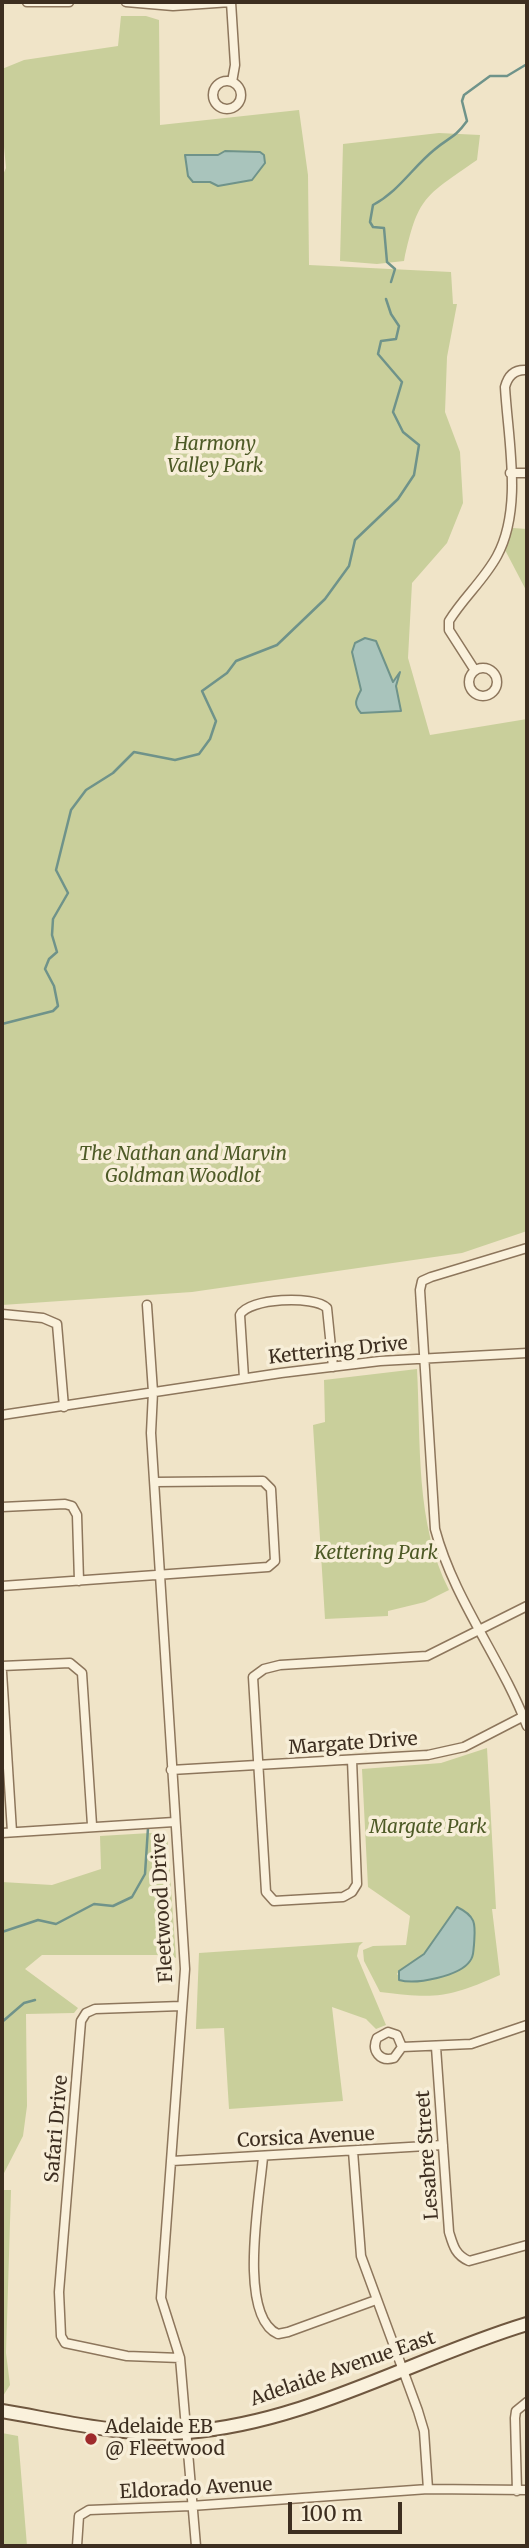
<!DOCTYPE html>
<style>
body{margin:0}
#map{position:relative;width:529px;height:2548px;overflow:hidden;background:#f0e4c8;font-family:Merriweather,serif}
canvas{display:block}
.frame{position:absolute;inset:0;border:4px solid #3d2e20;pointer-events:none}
.scale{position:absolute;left:288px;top:2502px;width:114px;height:32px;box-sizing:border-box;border:4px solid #3d2e20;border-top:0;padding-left:9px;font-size:21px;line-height:24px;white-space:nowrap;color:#3d2e20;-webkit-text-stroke:5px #f7eed8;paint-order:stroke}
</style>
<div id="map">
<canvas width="529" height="2548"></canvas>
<div class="frame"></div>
<div class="scale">100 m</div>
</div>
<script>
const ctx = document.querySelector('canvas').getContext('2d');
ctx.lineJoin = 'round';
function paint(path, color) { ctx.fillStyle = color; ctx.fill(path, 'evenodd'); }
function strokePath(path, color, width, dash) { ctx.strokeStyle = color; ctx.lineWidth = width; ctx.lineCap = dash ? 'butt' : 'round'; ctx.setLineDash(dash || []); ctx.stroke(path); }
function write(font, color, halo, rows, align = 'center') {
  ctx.font = font + ' Merriweather,serif'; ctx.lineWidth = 7; ctx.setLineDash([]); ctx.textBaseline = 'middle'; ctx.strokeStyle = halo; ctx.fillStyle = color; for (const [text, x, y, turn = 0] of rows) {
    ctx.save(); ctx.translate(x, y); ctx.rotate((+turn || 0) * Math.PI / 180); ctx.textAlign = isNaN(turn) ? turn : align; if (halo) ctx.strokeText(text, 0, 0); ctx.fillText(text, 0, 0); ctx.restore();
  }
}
const green = new Path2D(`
 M 121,16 L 146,16 L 159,20 L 160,125 L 299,110 L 308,175 L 309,265 L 451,272 L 453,304 L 457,304 L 447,357 L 445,412 L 460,452 L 463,503 L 447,543 L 412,583 L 408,658 L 430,735 L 527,719 L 527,1231 L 462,1253 L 192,1292 L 2,1305 L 2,177 L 6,168 L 2,126 L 2,69 L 24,60 L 118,46 Z
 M 439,133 L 480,135 L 477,160 C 424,197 418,196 404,261 L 377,264 L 340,261 L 343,144 Z
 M 513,528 L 527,529 L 527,592 L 504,548 Z
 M 417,1369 C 421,1443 415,1523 449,1590 L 425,1602 L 388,1611 L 388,1616 L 325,1619 L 313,1425 L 325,1422 L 324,1380 Z
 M 487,1748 L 496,1909 L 492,1909 L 500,1975 C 448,1998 436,1999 380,1992 L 364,1961 L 363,1950 L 373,1946 L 406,1945 L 410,1916 L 368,1887 L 362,1769 L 441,1763 ZM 457,1907 C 483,1924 472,1928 474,1952 L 450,1974 L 404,1982 L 397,1974 L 399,1971 L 424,1954 Z
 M 167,1832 L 176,1958 L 169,1955 L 42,1955 L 25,1969 L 78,2008 L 74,2013 L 26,2014 L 27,2106 L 23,2136 L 2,2177 L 2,1882 L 52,1885 L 101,1869 L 100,1836 Z
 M 363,1942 L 359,1946 L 357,1956 L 386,2025 L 376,2029 L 366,2019 L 332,2007 L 343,2101 L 229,2109 L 224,2028 L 196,2029 L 199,1953 Z
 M 2,2190 L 11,2190 L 6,2353 L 10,2385 L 3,2396 Z
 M 2,2433 L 18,2436 L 27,2546 L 2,2546 Z`);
const water = new Path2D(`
 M 225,151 L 260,152 L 264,155 L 265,163 L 252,180 L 218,186 L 210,182 L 193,182 L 188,176 L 185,155 L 218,155 Z
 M 365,638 L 376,641 L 393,682 L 400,672 L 396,686 L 401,711 L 361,713 C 353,704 356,700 361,690 L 352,652 L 355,643 Z
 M 457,1907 C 478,1917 475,1926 474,1945 C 473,1952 474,1956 470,1961 C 460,1976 416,1985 399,1980 L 399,1971 L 424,1954 Z`);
const stream = new Path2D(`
 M 391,282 L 395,269 L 387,262 L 384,228 L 373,227 L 370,222 L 373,205 C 399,191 412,168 434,150 C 449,137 454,139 467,121 L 462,101 L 464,95 L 490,76 L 507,76 L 527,64
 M 2,1024 L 53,1011 L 58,1006 L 54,986 L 45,969 L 49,959 L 57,952 L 52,935 L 53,919 L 68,893 L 56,870 L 71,810 L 86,790 L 113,773 L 134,752 L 175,760 L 199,754 L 210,739 L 216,721 L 202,691 L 227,673 L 236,661 L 277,645 L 325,599 L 349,566 L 355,540 L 398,499 L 414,475 L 419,445 L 403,432 L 393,412 L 402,382 L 378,354 L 381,341 L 396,339 L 399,326 L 391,314 L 386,299
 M 2,1932 L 38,1920 L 56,1924 L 94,1904 L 113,1906 L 132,1897 L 145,1874 L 148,1828
 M 2,2022 L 24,2003 L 35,2000`);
const minor = new Path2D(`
 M 27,2 L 69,2
 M 126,2 L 173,6 L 231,2
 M 231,2 L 235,65 L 232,82
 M213 95a14 14 0 1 1 28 0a14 14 0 1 1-28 0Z
 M 510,473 L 527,473
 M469 682a14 14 0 1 1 28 0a14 14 0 1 1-28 0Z
 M 474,669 L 449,630 L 449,621 C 463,598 484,580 497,556 C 523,508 508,440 505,387 C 508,375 515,369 527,370
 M 527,1248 L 431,1277 L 422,1281 L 420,1290 L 435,1529 C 454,1600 501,1658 527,1726
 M 147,1305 L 153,1392 L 151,1433 L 185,1969 L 161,2298 L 180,2358 L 196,2546
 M 2,1314 L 43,1318 L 57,1324 L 64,1407
 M 244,1378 L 240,1315 C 248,1298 314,1295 327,1308 L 333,1367
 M 2,1415 L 281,1373 L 380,1361 L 527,1353
 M 2,1507 L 65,1504 L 72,1506 L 77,1515 L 79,1581
 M 2,1586 L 268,1567 L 275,1561 L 271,1489 L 263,1481 L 155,1482
 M 2,1666 L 70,1663 L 82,1673 L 92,1825
 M 2,1672 L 12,1832
 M 352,1760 L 357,1884 L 352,1892 L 343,1897 L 274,1901 L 266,1892 L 253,1677 L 264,1669 L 280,1665 L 427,1656 L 527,1606
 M 171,1770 L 428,1755 L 464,1747 L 526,1715
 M 2,1833 L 174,1822
 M 402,2047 L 394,2058 C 380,2062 371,2051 377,2038 L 388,2032 L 397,2035 L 402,2047 L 471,2044 L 527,2025
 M 436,2047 L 449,2232 C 453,2245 455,2255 469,2261 L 527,2245
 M 353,2151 L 361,2256 L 418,2411 L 424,2431 L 428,2489
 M 263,2157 C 260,2195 237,2316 278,2334 L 288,2332 L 376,2300
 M 172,2161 L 443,2145
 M 180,2358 L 127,2356 L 65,2343 L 61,2336 L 59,2292 L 81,2021 L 86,2013 L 95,2009 L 181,2006
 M 517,2491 L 515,2418 L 516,2411 L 527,2402
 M 77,2546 L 79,2516 L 89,2510 L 191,2506 L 428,2489 L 527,2490`);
const secondary = new Path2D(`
 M 2,2411 C 62,2421 125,2437 187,2432 C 307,2423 414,2358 527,2324`);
const markers = [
 [91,2439,7,"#9e2a2b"]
];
const parkNames = [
 ["Harmony",215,445],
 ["Valley Park",215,467],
 ["The Nathan and Marvin",183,1155],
 ["Goldman Woodlot",183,1177],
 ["Kettering Park",376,1554],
 ["Margate Park",428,1828]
];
const streetNames = [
 ["Kettering Drive",338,1351,-6],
 ["Margate Drive",353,1744,-4],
 ["Fleetwood Drive",163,1908,-93],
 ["Safari Drive",57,2129,-85],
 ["Corsica Avenue",306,2138,-3],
 ["Lesabre Street",428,2155,-94],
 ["Adelaide Avenue East",343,2369,-19],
 ["Eldorado Avenue",196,2489,-3]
];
const poiNames = [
 ["Adelaide EB",105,2428],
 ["@ Fleetwood",105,2450]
];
paint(green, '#c9cf9b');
paint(water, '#a9c4bc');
strokePath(water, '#6f938a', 2);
strokePath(stream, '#6f938a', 2.5);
strokePath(minor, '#8d765c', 11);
strokePath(secondary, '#6f573f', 16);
strokePath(minor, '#faf1dc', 8);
strokePath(secondary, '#faf1dc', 12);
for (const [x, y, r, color] of markers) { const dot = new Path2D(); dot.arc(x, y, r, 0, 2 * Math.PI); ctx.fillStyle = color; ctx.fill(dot); strokePath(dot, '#f7eed8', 2.5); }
write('italic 19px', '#4d5a26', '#f7eed8', parkNames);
write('19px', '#3d2e20', '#f7eed8', streetNames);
write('19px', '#3d2e20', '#f7eed8', poiNames, 'left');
</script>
